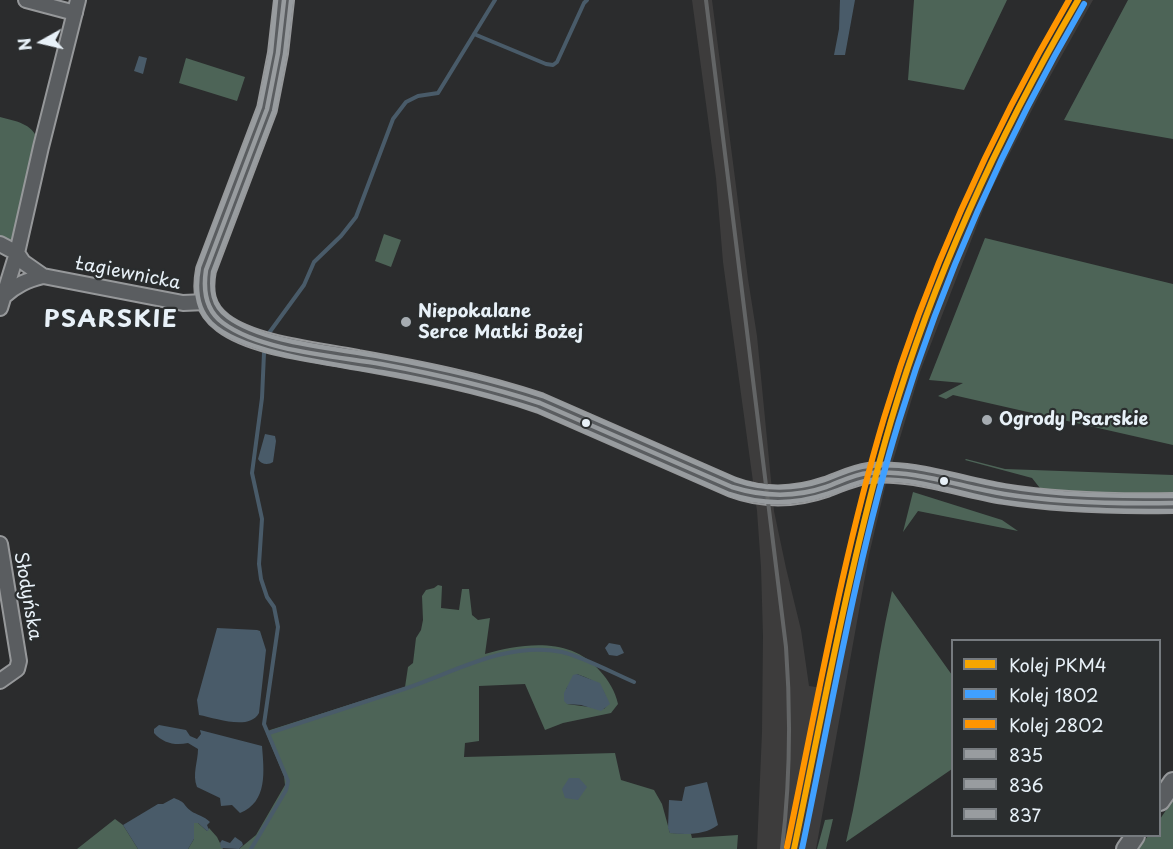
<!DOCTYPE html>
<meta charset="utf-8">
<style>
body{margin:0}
#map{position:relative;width:1173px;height:849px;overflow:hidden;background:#2b2c2d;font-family:"Playpen Sans",sans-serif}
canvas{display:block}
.legend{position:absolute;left:951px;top:639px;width:210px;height:198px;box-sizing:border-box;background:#2a2d2e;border:2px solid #767b7f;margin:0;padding:8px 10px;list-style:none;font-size:18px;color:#e8f1f8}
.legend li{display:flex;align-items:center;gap:12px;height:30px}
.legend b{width:30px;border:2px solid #767b7f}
.north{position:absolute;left:12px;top:12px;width:60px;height:60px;-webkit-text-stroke:4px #2a2d2e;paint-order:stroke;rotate:262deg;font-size:16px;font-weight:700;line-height:24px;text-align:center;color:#e8f1f8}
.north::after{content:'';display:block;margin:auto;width:21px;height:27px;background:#e8f1f8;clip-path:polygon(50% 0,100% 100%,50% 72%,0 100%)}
</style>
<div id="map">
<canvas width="1173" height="849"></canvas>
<ul class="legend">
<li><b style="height:8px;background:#f7a600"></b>Kolej PKM4</li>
<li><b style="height:8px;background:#40a0ff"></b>Kolej 1802</li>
<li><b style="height:8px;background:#ff9500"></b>Kolej 2802</li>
<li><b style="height:8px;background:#989c9f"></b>835</li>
<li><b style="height:8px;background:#989c9f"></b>836</li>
<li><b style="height:8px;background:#989c9f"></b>837</li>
</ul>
<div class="north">N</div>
</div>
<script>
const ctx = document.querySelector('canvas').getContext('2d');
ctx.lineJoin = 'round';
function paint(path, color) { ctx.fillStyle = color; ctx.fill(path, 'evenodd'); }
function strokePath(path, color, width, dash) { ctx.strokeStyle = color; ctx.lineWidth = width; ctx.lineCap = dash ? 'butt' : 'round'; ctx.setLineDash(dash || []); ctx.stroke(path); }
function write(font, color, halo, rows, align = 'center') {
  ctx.font = font + ' "Playpen Sans",sans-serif'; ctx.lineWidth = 4.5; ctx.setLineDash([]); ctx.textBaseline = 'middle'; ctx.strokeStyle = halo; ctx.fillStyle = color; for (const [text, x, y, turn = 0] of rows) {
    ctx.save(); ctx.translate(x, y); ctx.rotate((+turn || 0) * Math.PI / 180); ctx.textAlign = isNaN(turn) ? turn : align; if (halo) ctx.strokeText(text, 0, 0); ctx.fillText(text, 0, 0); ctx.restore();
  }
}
const built = new Path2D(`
 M 692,0 L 712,0 L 748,279 L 757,336 L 774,511 L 786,568 L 801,630 L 809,686 L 823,688 L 870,483 L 903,369 L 926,304 L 975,187 L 1039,61 L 1074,0 L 1093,0 L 1039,96 L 990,192 L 920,372 L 885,487 L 869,555 L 816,849 L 757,849 L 762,732 L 763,636 L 761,567 L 757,511 L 723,262 L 716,178 Z`);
const green = new Path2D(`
 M 914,0 L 1007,0 L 964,90 L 908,80 Z
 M 1128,0 L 1173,0 L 1173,139 L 1064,120 Z
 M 186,58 L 245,77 L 237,101 L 179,83 Z
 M 0,117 C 15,121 32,123 38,140 L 16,244 L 0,240 Z
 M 384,234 L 401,240 L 391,267 L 375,261 Z
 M 985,238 L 1173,284 L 1173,445 L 953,395 L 946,399 L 938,396 L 963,383 L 929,380 Z
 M 966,459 L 1005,469 L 1173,475 L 1173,498 L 1043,492 L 1032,478 L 965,460 Z
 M 913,492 L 1002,520 L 1018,531 L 918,511 L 903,532 Z
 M 438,585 L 442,586 L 441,608 L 459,610 L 462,589 L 469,589 L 472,615 L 478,620 L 490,618 L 485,654 C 524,643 571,637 600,671 C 609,681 615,691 618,704 L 611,713 L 563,723 L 545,730 L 525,684 L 479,686 L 479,741 L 465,743 L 464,757 L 615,753 L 621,780 L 654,790 L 662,804 L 670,833 L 691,834 L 692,838 L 738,835 L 737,849 L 239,849 L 256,835 L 285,785 L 284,776 L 266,733 L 270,730 L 405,687 L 408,667 L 413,663 L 416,638 L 421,630 L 423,620 L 422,596 L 426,590 L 434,588 ZM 577,674 C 594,680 606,686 607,705 L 604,709 L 567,704 L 566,689 Z
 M 892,591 L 952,675 L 952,769 L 846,842 C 866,759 873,674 892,591 Z
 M 1173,800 L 1173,849 L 1138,849 L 1148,836 L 1160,836 L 1160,819 Z
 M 115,819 L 123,825 L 138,849 L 77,849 Z
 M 833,819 L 826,849 L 817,849 L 825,820 Z
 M 194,823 L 198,823 L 207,831 L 209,828 L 217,837 L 223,849 L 188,849 L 194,839 Z`);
const water = new Path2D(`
 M 840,0 L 855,0 L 845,55 L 834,55 L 839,29 Z
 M 139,56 L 147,58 L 143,74 L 134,71 Z
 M 265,434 L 275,436 L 276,441 L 273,462 C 269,465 261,465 258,459 Z
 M 217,628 L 257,630 L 260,631 L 266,650 L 259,713 C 249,731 216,718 199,715 L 197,700 Z
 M 609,643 L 620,645 L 624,653 L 617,656 L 609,655 L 605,648 Z
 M 577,674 L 600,683 L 610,704 L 601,711 L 581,705 L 567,704 L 564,701 L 564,693 L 573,675 Z
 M 159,725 L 186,730 L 190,736 L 197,739 L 201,734 L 200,730 L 262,746 C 264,771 268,802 240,813 L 232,805 L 221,806 L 220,798 L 197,787 C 192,774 198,762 198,749 L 188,743 C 175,746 163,743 154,733 L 154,729 Z
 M 569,778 L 579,778 L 587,787 L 578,800 L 565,798 L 562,789 Z
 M 707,782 L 718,825 C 705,835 686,835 670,833 L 668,828 L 669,800 L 682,801 L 685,787 Z
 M 174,798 C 187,803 182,804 191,811 C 197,815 204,816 210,822 L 207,825 L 209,830 L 207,831 L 198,823 L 194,823 L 194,839 L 188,849 L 138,849 L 123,825 L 158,804 L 163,804 Z
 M 235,837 L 242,842 L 243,845 L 239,849 L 221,848 L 220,843 L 222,840 L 230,843 Z`);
const stream = new Path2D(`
 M 474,34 L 546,64 L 553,65 L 557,62 L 584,3 L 587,0
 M 269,333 L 304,285 L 314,262 L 341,236 L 356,217 L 393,119 L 406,102 L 418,96 L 438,93 L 495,0
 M 269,733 C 314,718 359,704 404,689 C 455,672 506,641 562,652 C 581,656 615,674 634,682
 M 251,849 L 286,790 L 288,781 L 264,724 L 278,627 L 274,607 L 267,597 L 261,579 L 259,564 L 262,519 L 252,473 L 262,398 L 264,353`);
const street = new Path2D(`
 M 26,0 L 75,13
 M 0,244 L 17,253 L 23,262 L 43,276 L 183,303 L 206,302
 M 4,296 C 16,285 27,280 43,276
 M 0,308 L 17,253 L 41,147 L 78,0
 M 0,544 L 19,661 L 17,669 L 0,681`);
const secondary = new Path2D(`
 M 284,0 L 278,53 L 267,109 L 206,270 C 202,291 204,309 223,323 C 255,347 319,352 358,360 C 420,371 481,383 540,403 L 732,487 C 764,499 794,498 826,487 C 840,482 854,475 869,473 C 914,469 960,487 1004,494 C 1060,503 1117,504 1173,503
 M 1160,801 L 1173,782
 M 1126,849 L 1135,836`);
const rail = new Path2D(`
 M 706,0 L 786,647 C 791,715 790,782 782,849`);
const bus1 = new Path2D(`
 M 284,0 L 278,53 L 267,109 L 206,270 C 203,290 205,310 223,323 C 261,351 334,356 381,364 C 435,374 488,386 540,403 L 732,487 C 764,497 794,498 826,487 C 840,482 854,474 869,473 C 915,469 960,487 1004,494 C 1060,503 1117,504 1173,503`);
const bus2 = new Path2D(`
 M 276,0 L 271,52 L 260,107 L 199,267 C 195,287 196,308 211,323 C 246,357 355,366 404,376 C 449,385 494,396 537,410 L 729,494 C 762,505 794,505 827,494 C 841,490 855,482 870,480 C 916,476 960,495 1005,502 C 1061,510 1117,511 1173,511`);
const bus3 = new Path2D(`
 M 291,1 L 285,54 L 274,111 L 213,272 C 211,289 212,306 228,317 C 265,344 337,348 382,357 C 437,367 491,379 543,396 L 735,480 C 765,490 794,490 824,480 C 839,475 853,467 868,466 C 914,461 959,479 1004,486 C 1059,496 1116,496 1173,496`);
const rail1 = new Path2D(`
 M 794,849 C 824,706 850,561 891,421 C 935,273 1000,133 1078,0`);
const rail2 = new Path2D(`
 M 802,849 C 832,706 856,561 899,421 C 944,274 1007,136 1084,4`);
const rail3 = new Path2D(`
 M 787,847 C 817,704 842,559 884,418 C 928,271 992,132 1069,0`);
const markers = [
 [406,322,6,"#a6acb1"],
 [987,420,6,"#a6acb1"],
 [586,423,5,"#e8f1f8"],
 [944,481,5,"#e8f1f8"]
];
const streetNames = [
 ["Łagiewnicka",128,274,11],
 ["Słodyńska",27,596,80]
];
const poiNames = [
 ["Niepokalane",418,312],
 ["Serce Matki Bożej",418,333],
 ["Ogrody Psarskie",999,420]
];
const districtNames = [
 ["PSARSKIE",111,320]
];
paint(built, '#3d3c3c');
paint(green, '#4d6457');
paint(water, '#495b69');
strokePath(stream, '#495b69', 4);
strokePath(street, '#96989a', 18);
strokePath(secondary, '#96989a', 22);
strokePath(street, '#5a5d60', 14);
strokePath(secondary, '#5a5d60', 18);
strokePath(rail, '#636566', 4);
strokePath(bus1, '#989c9f', 4.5);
strokePath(bus2, '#989c9f', 4.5);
strokePath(bus3, '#989c9f', 4.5);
strokePath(rail1, '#f7a600', 6);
strokePath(rail2, '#40a0ff', 6);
strokePath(rail3, '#ff9500', 6);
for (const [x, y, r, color] of markers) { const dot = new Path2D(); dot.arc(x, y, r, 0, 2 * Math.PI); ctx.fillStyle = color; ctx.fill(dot); strokePath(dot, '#2a2d2e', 2); }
write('18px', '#e8f1f8', '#2a2d2e', streetNames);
write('bold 18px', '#e8f1f8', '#2a2d2e', poiNames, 'left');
ctx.letterSpacing = '1.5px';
write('bold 24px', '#e8f1f8', '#2a2d2e', districtNames);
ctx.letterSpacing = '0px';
</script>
